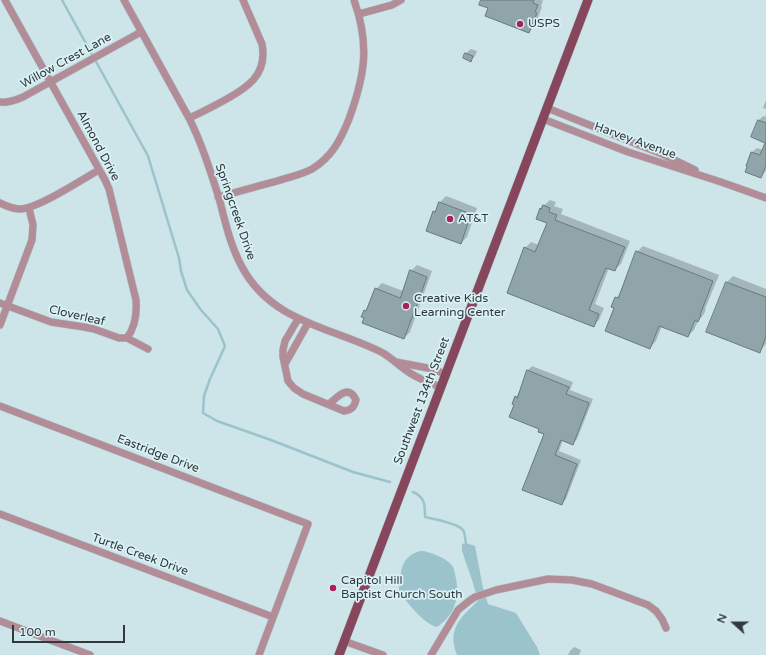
<!DOCTYPE html>
<style>
body{margin:0}
#map{position:relative;width:766px;height:655px;overflow:hidden;background:#cde4e9;font-family:"Varela Round",sans-serif}
canvas{display:block}
.north{position:absolute;left:714px;top:603px;width:40px;height:40px;-webkit-text-stroke:3px #daf1f6;paint-order:stroke;rotate:291deg;font-size:11px;font-weight:700;line-height:16px;text-align:center;color:#30393b}
.north::after{content:'';display:block;margin:auto;width:14px;height:18px;background:#30393b;clip-path:polygon(50% 0,100% 100%,50% 72%,0 100%)}
.scale{position:absolute;left:12px;top:625px;width:113px;height:18px;box-sizing:border-box;border:2px solid #30393b;border-top:0;padding-left:5px;font-size:12px;line-height:14px;white-space:nowrap;color:#30393b;-webkit-text-stroke:3px #daf1f6;paint-order:stroke}
</style>
<div id="map">
<canvas width="766" height="655"></canvas>
<div class="north">N</div>
<div class="scale">100 m</div>
</div>
<script>
const ctx = document.querySelector('canvas').getContext('2d');
ctx.lineJoin = 'round';
function paint(path, color) { ctx.fillStyle = color; ctx.fill(path, 'evenodd'); }
function strokePath(path, color, width, dash) { ctx.strokeStyle = color; ctx.lineWidth = width; ctx.lineCap = dash ? 'butt' : 'round'; ctx.setLineDash(dash || []); ctx.stroke(path); }
function write(font, color, halo, rows, align = 'center') {
  ctx.font = font + ' "Varela Round",sans-serif'; ctx.lineWidth = 3.5; ctx.setLineDash([]); ctx.textBaseline = 'middle'; ctx.strokeStyle = halo; ctx.fillStyle = color; for (const [text, x, y, turn = 0] of rows) {
    ctx.save(); ctx.translate(x, y); ctx.rotate((+turn || 0) * Math.PI / 180); ctx.textAlign = isNaN(turn) ? turn : align; if (halo) ctx.strokeText(text, 0, 0); ctx.fillText(text, 0, 0); ctx.restore();
  }
}
const water = new Path2D(`
 M 466,543 L 475,546 L 483,588 L 488,604 L 516,613 L 537,647 L 540,655 L 457,655 C 447,629 460,618 478,601 L 472,580 L 462,551 L 462,544 Z
 M 421,551 C 429,551 449,559 453,567 C 455,571 455,575 456,579 C 460,598 454,616 437,627 C 425,625 405,601 399,590 C 401,573 400,555 421,551 Z`);
const shadow = new Path2D(`
 M 482,0 L 543,0 L 541,6 L 542,7 L 535,26 L 529,32 L 489,8 Z
 M 471,49 L 477,51 L 475,56 L 471,60 L 464,58 L 466,53 Z
 M 766,100 L 766,109 L 763,108 Z
 M 766,114 L 766,142 L 758,121 L 763,116 L 765,117 Z
 M 766,143 L 766,170 L 761,177 L 747,166 L 752,152 L 757,148 L 763,150 Z
 M 446,196 L 477,208 L 467,237 L 461,243 L 434,212 L 438,208 L 440,202 Z
 M 550,200 L 556,202 L 554,206 L 563,209 L 561,214 L 630,241 L 621,264 L 614,270 L 609,268 L 595,304 L 604,308 L 599,320 L 593,326 L 525,248 L 531,242 L 539,245 L 548,222 L 540,209 Z
 M 643,246 L 719,275 L 705,309 L 706,309 L 704,314 L 698,321 L 694,330 L 688,336 L 662,326 L 656,341 L 650,348 L 615,308 L 616,298 L 622,292 L 637,252 Z
 M 417,265 L 432,271 L 410,332 L 404,338 L 365,317 L 365,311 L 369,306 L 376,289 L 382,283 L 403,291 L 411,271 Z
 M 733,276 L 766,289 L 766,344 L 760,351 L 727,282 Z
 M 532,366 L 573,382 L 570,390 L 593,399 L 577,439 L 573,444 L 563,440 L 559,451 L 581,460 L 566,499 L 562,504 L 546,434 L 515,404 L 515,397 L 520,392 L 528,370 Z
 M 574,647 L 581,650 L 579,655 L 568,655 L 570,651 Z`);
const stream = new Path2D(`
 M 62,0 L 148,156 L 179,258 L 181,271 L 187,290 L 201,310 L 218,329 L 225,346 L 210,379 L 204,396 L 203,413 L 217,421 L 271,440 L 353,472 L 390,482
 M 413,492 C 425,497 425,505 425,517 C 434,519 458,523 463,530 C 465,533 465,539 466,543`);
const building = new Path2D(`
 M 481,0 L 534,0 L 533,3 L 538,5 L 535,12 L 537,13 L 529,33 L 485,16 L 488,8 L 479,5 Z
 M 465,53 L 473,56 L 471,62 L 463,58 Z
 M 758,120 L 766,123 L 766,166 L 761,178 L 745,172 L 747,167 L 746,166 L 751,152 L 760,155 L 765,143 L 751,137 Z
 M 439,202 L 471,214 L 461,244 L 426,231 L 433,211 L 435,212 Z
 M 543,205 L 550,208 L 549,212 L 557,215 L 555,220 L 625,247 L 615,271 L 606,268 L 599,284 L 589,310 L 599,314 L 594,327 L 507,293 L 524,247 L 535,252 L 547,223 L 536,219 L 540,208 L 541,209 Z
 M 636,251 L 713,281 L 700,315 L 701,315 L 698,322 L 695,320 L 688,337 L 659,326 L 650,349 L 605,331 L 614,308 L 611,307 L 615,297 L 618,298 Z
 M 410,270 L 427,277 L 404,339 L 362,323 L 364,318 L 361,317 L 364,310 L 366,311 L 375,288 L 400,298 Z
 M 726,282 L 766,297 L 766,336 L 760,353 L 706,332 Z
 M 527,370 L 569,387 L 566,394 L 589,403 L 573,445 L 561,440 L 555,455 L 577,464 L 562,505 L 522,490 L 544,434 L 538,432 L 539,429 L 509,417 L 514,405 L 512,404 L 515,396 L 517,398 Z`);
const minor = new Path2D(`
 M 5,0 L 105,180 L 109,189 L 136,300 C 137,313 135,327 127,338
 M 124,0 L 189,118 C 202,144 210,170 219,198 C 225,221 230,245 242,267 C 272,323 332,327 383,353 C 393,359 400,367 410,373 C 419,379 430,383 440,387
 M 359,14 L 392,5 L 401,0
 M 0,102 C 9,103 15,100 23,97 L 141,32
 M 547,108 L 662,154 L 695,170
 M 189,118 C 201,113 212,107 223,101 C 247,88 268,75 262,44 L 243,0
 M 543,119 L 628,152 L 721,182 L 766,198
 M 218,197 C 238,192 258,186 277,181 C 289,177 301,175 312,169 C 332,157 341,139 349,119 C 365,75 370,45 354,0
 M 0,203 C 6,206 14,209 21,209 C 39,208 81,180 99,170
 M 0,303 L 51,322 L 84,327 L 94,329 L 119,338 L 127,338 L 148,349
 M 298,319 L 285,341 L 283,350 L 283,357 L 288,381 L 294,388 L 303,394 L 344,411 C 352,410 354,407 356,400 C 348,383 337,398 329,404
 M 0,325 L 32,240 L 33,225 L 29,208
 M 396,362 L 433,369 L 445,374
 M 285,364 L 308,323
 M 0,406 L 308,524 L 259,655
 M 0,514 L 273,617
 M 0,621 L 90,655
 M 344,641 L 383,655
 M 431,655 L 458,610 L 469,601 L 475,597 L 496,590 L 548,579 L 572,580 L 592,584 L 648,605 L 656,611 L 662,619 L 666,628`);
const major = new Path2D(`
 M 339,655 L 588,0`);
const markers = [
 [520,24,4,"#ab2060"],
 [450,219,4,"#ab2060"],
 [406,306,4,"#ab2060"],
 [333,588,4,"#ab2060"]
];
const poiNames = [
 ["USPS",528,24],
 ["AT&T",458,219],
 ["Creative Kids",414,299],
 ["Learning Center",414,313],
 ["Capitol Hill",341,581],
 ["Baptist Church South",341,595]
];
const streetNames = [
 ["Willow Crest Lane",66,61,-29],
 ["Harvey Avenue",635,141,20],
 ["Almond Drive",98,146,62],
 ["Springcreek Drive",235,212,71],
 ["Cloverleaf",77,316,13],
 ["Southwest 134th Street",422,401,-69],
 ["Eastridge Drive",158,454,21],
 ["Turtle Creek Drive",140,555,20]
];
paint(water, '#9bc3cb');
paint(shadow, '#0003');
strokePath(stream, '#9bc3cb', 2.5);
paint(building, '#8fa5aa');
strokePath(building, '#667a7f', 1);
strokePath(minor, '#aec2c6', 8);
strokePath(major, '#aec2c6', 10);
strokePath(minor, '#b28d98', 7);
strokePath(major, '#86475d', 9);
for (const [x, y, r, color] of markers) { const dot = new Path2D(); dot.arc(x, y, r, 0, 2 * Math.PI); ctx.fillStyle = color; ctx.fill(dot); strokePath(dot, '#daf1f6', 1.5); }
write('12px', '#30393b', '#daf1f6', poiNames, 'left');
write('12px', '#30393b', '#daf1f6', streetNames);
</script>
